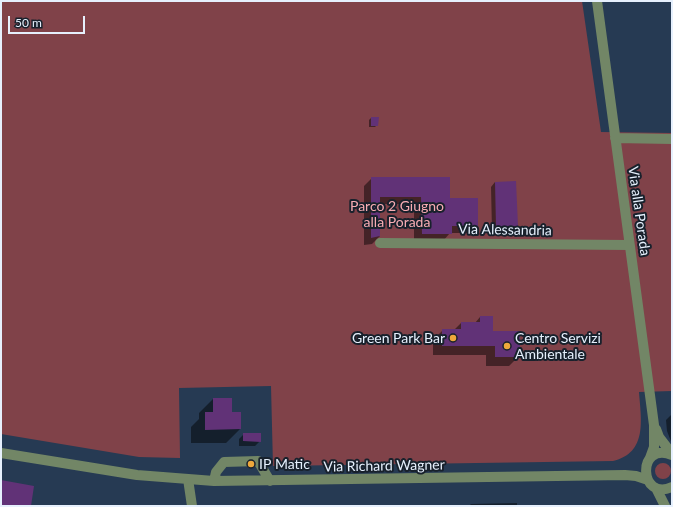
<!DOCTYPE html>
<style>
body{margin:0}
#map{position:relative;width:673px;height:507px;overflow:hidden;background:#263a53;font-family:Lato,sans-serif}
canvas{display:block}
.frame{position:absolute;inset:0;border:2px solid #e6f0fd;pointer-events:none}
.scale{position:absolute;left:8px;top:16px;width:77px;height:18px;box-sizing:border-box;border:2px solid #e6f0fd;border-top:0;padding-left:5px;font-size:12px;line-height:14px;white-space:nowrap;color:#e6f0fd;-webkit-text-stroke:3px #18212c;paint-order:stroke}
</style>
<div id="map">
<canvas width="673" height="507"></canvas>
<div class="frame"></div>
<div class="scale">50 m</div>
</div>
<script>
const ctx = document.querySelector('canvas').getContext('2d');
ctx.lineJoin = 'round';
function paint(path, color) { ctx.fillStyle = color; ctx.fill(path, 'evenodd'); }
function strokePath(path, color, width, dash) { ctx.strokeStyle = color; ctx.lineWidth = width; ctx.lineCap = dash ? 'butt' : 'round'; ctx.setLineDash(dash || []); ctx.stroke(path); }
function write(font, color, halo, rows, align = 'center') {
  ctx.font = font + ' Lato,sans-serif'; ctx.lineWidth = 4; ctx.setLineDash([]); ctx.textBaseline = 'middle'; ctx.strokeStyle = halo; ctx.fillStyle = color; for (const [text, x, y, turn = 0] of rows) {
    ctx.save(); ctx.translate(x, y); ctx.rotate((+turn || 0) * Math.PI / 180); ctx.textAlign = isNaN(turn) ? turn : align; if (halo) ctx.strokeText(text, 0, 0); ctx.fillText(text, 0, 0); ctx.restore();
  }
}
const green = new Path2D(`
 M 1,1 L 582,1 L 601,132 L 672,133 L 672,391 L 639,392 C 641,419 648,453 613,461 L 273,466 L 271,386 L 179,388 L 180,458 L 139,457 L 1,434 Z
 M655 471a8 8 0 1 1 16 0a8 8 0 1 1-16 0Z`);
const shadow = new Path2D(`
 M 371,118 L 377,125 L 375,127 L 369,127 L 369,120 Z
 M 372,178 L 449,199 L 477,225 L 470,233 L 450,233 L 443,241 L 414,241 L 414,204 L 380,204 L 380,236 L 372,244 L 364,245 L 364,186 Z
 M 495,182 L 517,225 L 512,230 L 492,231 L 491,187 Z
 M 480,317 L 492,332 L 519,356 L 509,366 L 486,366 L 486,355 L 433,355 L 433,340 L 443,330 L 454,330 L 461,323 L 475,323 Z
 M 213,399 L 231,414 L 240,429 L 226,443 L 191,443 L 191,427 L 199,419 L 199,413 Z
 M 672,414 L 672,444 L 667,431 L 666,420 Z
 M 244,434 L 260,441 L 255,446 L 239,446 L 239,439 Z
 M 517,503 L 517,506 L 469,506 L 471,504 Z`);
const building = new Path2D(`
 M 371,117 L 379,117 L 378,126 L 371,126 Z
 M 371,177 L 450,177 L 450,198 L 478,198 L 478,226 L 452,226 L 452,234 L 422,234 L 421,197 L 380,197 L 380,236 L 371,238 Z
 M 516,181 L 518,226 L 496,227 L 495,182 Z
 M 480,316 L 493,316 L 493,331 L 520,331 L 520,357 L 495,357 L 495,346 L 442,346 L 442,329 L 461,329 L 461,322 L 480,322 Z
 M 213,398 L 232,398 L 232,412 L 241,412 L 241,429 L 205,430 L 205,412 L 213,412 Z
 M 243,433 L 261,433 L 261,442 L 243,441 Z
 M 1,480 L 34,486 L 31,506 L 1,506 Z`);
const minor = new Path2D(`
 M 597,1 L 654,425 L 654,447 L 650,458
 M 615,138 L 672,139
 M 380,243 L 629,245
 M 656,429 L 659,437 L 672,454
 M 1,453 L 137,475 L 214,481 L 625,475 L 636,476 L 648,480
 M 672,455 C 636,441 639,502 672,487
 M 188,479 L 192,506
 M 214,481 L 216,472 L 224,462 L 258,461 L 270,481
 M 656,488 L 665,506`);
const markers = [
 [453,338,4,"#eea83c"],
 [507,346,4,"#eea83c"],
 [251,464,4,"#eea83c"]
];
const parkNames = [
 ["Parco 2 Giugno",397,206],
 ["alla Porada",397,222]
];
const streetNames = [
 ["Via alla Porada",639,211,82],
 ["Via Alessandria",505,230,1],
 ["Via Richard Wagner",384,466,-1]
];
const poiNames = [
 ["Green Park Bar",445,338,"right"],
 ["Centro Servizi",515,338],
 ["Ambientale",515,354],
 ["IP Matic",259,464]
];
paint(green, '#804249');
paint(shadow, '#0007');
paint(building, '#613277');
strokePath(minor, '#728666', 10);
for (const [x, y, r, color] of markers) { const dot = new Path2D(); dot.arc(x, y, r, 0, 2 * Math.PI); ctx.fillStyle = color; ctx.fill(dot); strokePath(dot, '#18212c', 1.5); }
write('14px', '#f8acb3', '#18212c', parkNames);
write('14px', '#e6f0fd', '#18212c', streetNames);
write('14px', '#e6f0fd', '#18212c', poiNames, 'left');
</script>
